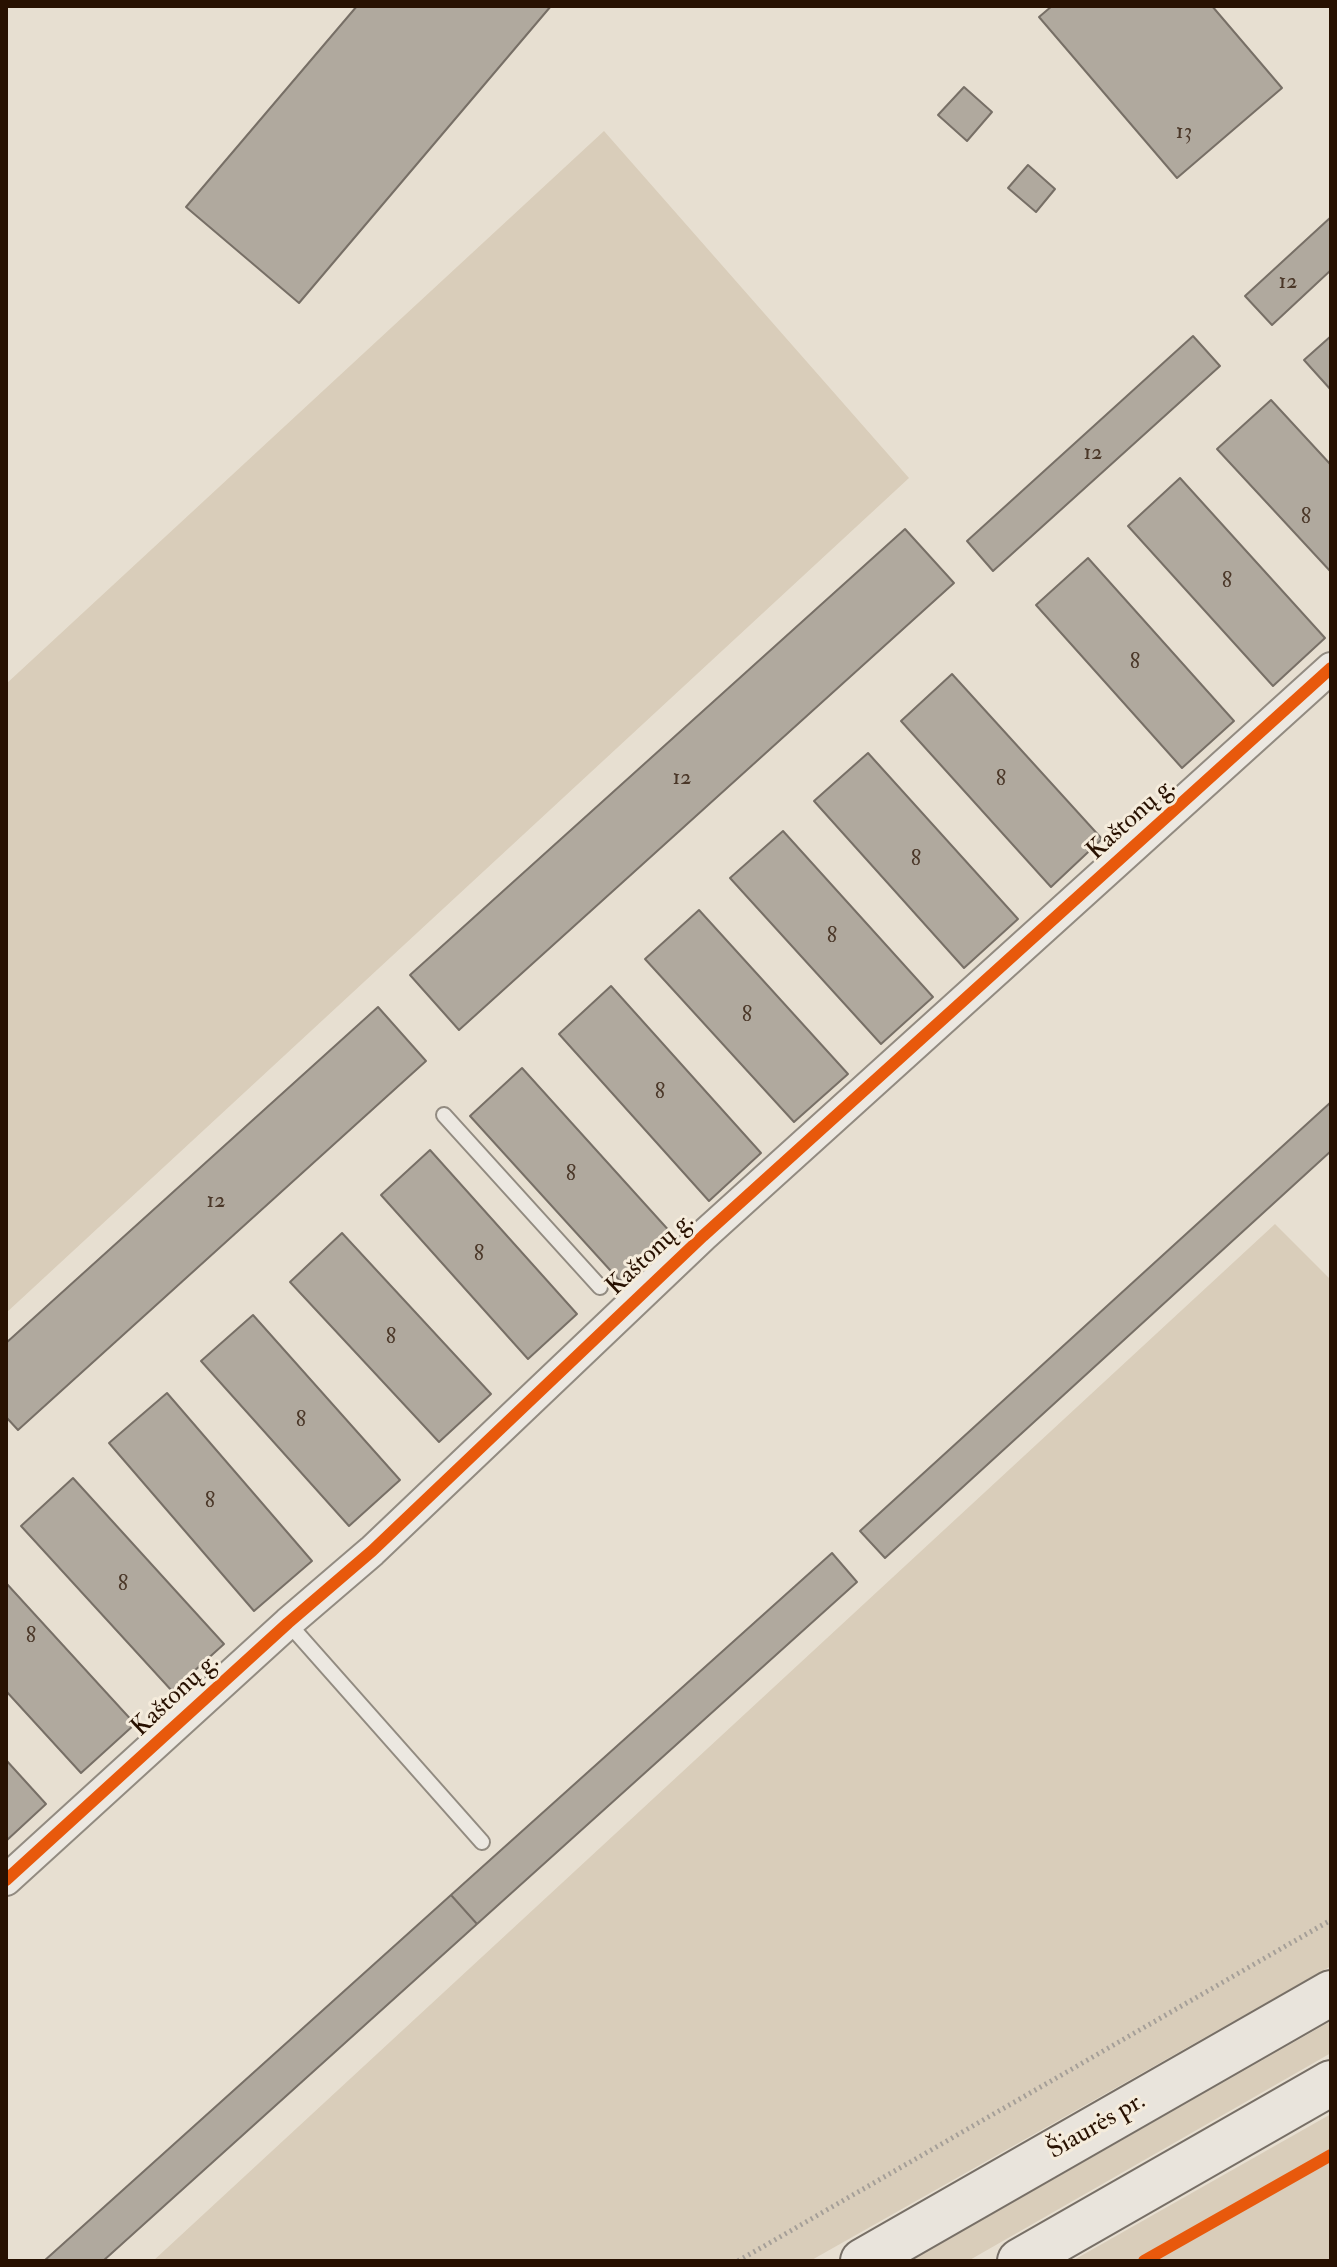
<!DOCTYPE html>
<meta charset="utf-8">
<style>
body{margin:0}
#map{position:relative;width:1337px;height:2267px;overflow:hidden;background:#e7dfd1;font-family:"IM FELL Double Pica",serif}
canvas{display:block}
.frame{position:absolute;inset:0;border:8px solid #281101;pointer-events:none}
</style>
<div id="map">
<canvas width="1337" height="2267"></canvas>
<div class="frame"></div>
</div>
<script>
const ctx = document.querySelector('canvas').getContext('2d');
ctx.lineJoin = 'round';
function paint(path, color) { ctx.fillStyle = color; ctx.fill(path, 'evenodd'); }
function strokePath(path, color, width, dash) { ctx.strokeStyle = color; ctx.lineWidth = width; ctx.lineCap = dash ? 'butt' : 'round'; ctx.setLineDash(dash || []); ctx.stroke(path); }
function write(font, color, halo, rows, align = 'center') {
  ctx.font = font + ' "IM FELL Double Pica",serif'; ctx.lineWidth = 6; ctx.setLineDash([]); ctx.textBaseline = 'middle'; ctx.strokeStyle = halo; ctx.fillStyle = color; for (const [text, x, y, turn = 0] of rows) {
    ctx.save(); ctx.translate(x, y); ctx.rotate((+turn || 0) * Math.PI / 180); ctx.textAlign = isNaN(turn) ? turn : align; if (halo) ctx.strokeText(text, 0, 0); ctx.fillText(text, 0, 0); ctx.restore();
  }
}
const green = new Path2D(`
 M 604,131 L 909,478 L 6,1313 L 6,684 Z
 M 1275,1224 L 1331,1280 L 1331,1966 L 810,2261 L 153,2261 Z
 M 1331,2021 L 1331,2053 L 968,2261 L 910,2261 Z
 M 1331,2114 L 1331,2261 L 1072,2261 Z`);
const building = new Path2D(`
 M 357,6 L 551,6 L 299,303 L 186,207 Z
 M 1052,6 L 1212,6 L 1282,88 L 1177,178 L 1039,17 Z
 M 964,87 L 992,112 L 967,141 L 938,115 Z
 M 1028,165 L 1055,189 L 1036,212 L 1008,188 Z
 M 1331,217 L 1331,270 L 1272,325 L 1245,296 Z
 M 1193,336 L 1220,366 L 993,571 L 967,541 Z
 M 1331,336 L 1331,390 L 1304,360 Z
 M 1271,400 L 1331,465 L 1331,572 L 1217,449 Z
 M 1180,478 L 1325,638 L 1273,686 L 1128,526 Z
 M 905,529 L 954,583 L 459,1030 L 410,975 Z
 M 1088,558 L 1234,721 L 1182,768 L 1036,605 Z
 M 952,674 L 1102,839 L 1051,887 L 901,721 Z
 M 868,753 L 1018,919 L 964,968 L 814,801 Z
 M 783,831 L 933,997 L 881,1044 L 730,878 Z
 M 699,910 L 848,1074 L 794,1122 L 645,959 Z
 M 611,986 L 761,1153 L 709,1201 L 559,1034 Z
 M 378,1007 L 426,1061 L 18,1430 L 6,1417 L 6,1343 Z
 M 522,1068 L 672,1234 L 620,1281 L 470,1116 Z
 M 1331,1102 L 1331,1151 L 885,1558 L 860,1531 Z
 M 430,1150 L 577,1314 L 528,1359 L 381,1195 Z
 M 342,1233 L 491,1394 L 439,1442 L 290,1282 Z
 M 253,1315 L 400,1480 L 349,1526 L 201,1361 Z
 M 167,1393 L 312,1561 L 254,1611 L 109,1443 Z
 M 73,1478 L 224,1644 L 172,1691 L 21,1526 Z
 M 832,1553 L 857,1582 L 477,1924 L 451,1895 Z
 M 6,1583 L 135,1724 L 81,1773 L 6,1691 Z
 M 6,1760 L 46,1804 L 6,1841 Z
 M 451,1895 L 477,1924 L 103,2261 L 44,2261 Z`);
const path = new Path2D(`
 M 738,2261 L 1331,1920`);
const service = new Path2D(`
 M 444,1115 L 600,1287
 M 288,1623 L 482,1842`);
const minor = new Path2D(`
 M 6,1880 L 288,1623 L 372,1551 L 703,1236 L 1331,668`);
const primary = new Path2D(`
 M 863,2261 L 1331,1993
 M 1020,2261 L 1331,2083`);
const cycleway = new Path2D(`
 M 6,1880 L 288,1623 L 372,1551 L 703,1236 L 1331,668
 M 1144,2261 L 1331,2155`);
const numberNames = [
 ["13",1184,133],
 ["12",1288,283],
 ["12",1093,454],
 ["8",1306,518],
 ["8",1227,582],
 ["8",1135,663],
 ["12",682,779],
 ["8",1001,780],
 ["8",916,860],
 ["8",832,937],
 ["8",747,1016],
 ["8",660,1093],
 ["8",571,1175],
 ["12",216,1202],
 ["8",479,1255],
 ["8",391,1338],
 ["8",301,1421],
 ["8",210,1502],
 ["8",123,1585],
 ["8",31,1637]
];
const streetNames = [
 ["Kaštonų g.",1132,820,-42],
 ["Kaštonų g.",651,1255,-43],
 ["Kaštonų g.",176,1696,-43],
 ["Šiaurės pr.",1097,2127,-30]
];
paint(green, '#d9cdba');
paint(building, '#b0a99e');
strokePath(building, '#776f66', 2);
strokePath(service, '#928b81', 18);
strokePath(minor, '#928b81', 34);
strokePath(primary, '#776f66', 48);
strokePath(path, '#a59f98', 5, [2, 4]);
strokePath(service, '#ece8e1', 14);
strokePath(minor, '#ece8e1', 30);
strokePath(primary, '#e9e4dc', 44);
strokePath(cycleway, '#e8590c', 12);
write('22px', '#4a3728', null, numberNames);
write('26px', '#281101', '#f5ecdc', streetNames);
</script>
